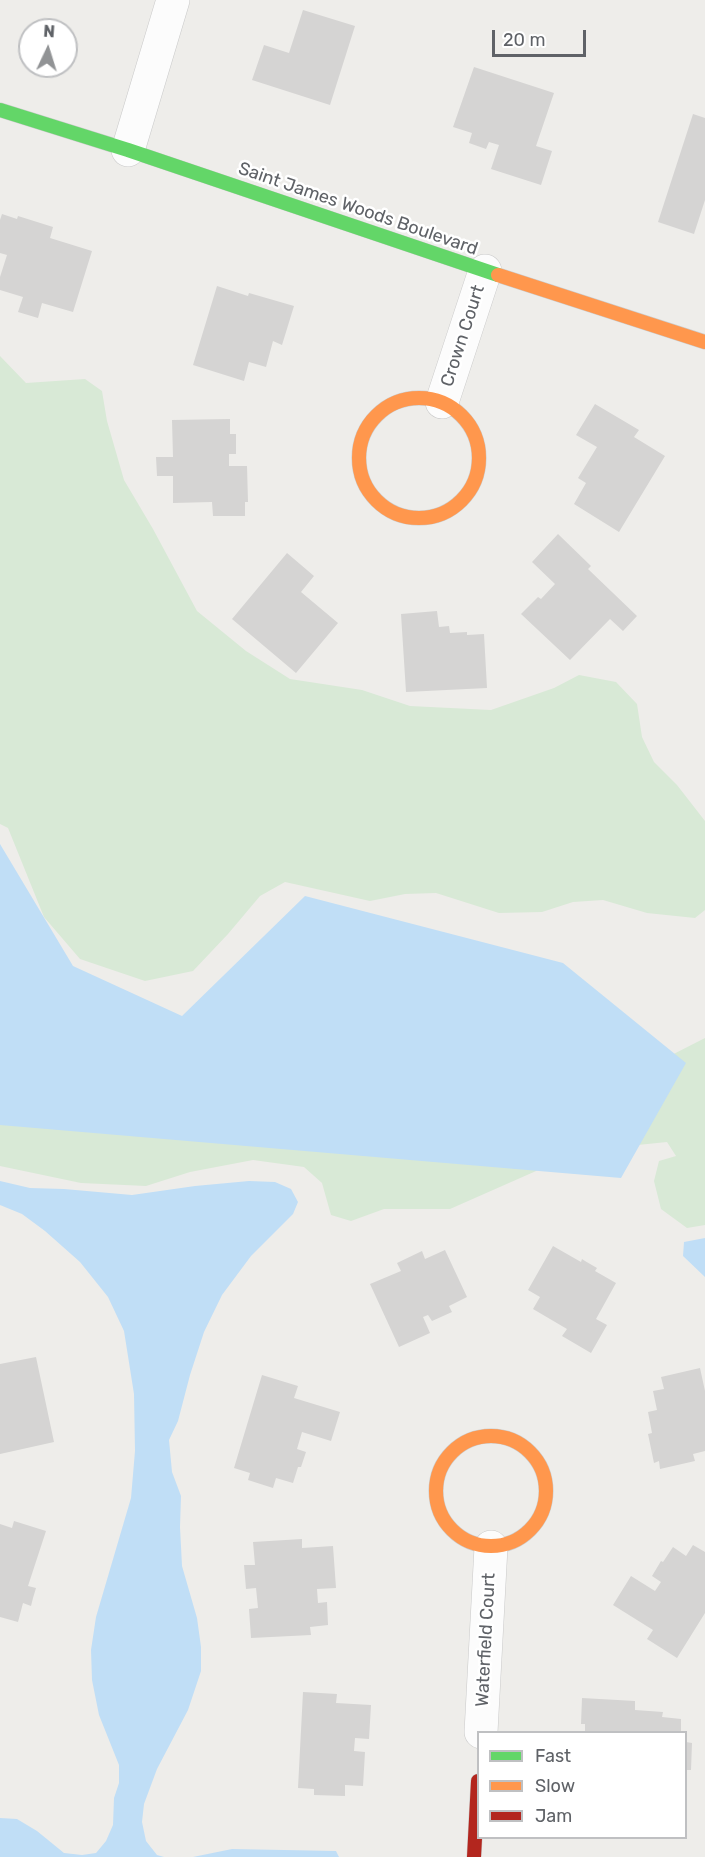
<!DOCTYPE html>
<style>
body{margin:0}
#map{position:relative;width:705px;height:1857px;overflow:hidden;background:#eeedea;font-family:Rubik,sans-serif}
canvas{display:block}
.legend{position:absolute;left:477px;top:1731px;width:210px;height:108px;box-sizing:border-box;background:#fff;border:2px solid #bfc0c2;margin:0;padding:8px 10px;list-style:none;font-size:18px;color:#5f6267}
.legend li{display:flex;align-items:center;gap:12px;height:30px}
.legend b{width:30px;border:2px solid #bfc0c2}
.north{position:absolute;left:18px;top:18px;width:60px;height:60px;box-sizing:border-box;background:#fff;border:2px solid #bfc0c2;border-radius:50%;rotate:4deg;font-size:16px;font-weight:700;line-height:24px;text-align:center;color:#5f6267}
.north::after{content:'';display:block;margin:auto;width:21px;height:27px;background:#919395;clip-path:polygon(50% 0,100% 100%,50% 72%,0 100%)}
.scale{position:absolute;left:492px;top:30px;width:94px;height:27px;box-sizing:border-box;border:3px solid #5f6267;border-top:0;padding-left:8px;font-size:18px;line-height:21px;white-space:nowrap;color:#5f6267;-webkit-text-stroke:4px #fff;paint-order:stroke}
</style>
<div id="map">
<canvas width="705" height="1857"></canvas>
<ul class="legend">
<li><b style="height:8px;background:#63d668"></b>Fast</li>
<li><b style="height:8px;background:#ff974d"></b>Slow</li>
<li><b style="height:8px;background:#b3261e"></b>Jam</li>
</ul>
<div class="north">N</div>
<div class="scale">20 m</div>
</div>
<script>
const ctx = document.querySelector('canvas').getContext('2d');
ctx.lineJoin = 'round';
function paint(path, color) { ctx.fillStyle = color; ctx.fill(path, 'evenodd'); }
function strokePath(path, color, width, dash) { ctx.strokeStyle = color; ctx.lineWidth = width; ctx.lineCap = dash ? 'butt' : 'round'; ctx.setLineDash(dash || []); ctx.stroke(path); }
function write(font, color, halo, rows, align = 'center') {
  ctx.font = font + ' Rubik,sans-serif'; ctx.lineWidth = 5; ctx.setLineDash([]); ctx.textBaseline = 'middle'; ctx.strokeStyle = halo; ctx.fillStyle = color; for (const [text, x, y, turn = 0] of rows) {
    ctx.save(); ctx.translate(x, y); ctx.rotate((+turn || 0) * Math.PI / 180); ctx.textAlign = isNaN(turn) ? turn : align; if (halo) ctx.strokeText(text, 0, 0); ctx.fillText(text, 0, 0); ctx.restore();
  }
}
const green = new Path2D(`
 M 0,356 L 26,383 L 85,379 L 102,391 L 107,421 L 124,480 L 153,529 L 197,611 L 246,651 L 290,679 L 362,690 L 410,706 L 491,710 L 554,688 L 579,675 L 616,682 L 637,704 L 642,737 L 654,762 L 677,785 L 705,821 L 705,910 L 695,918 L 647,913 L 603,900 L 573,902 L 542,912 L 499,913 L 436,893 L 405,894 L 370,901 L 285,882 L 260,896 L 228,934 L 193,971 L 145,981 L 80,959 L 44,917 L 8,828 L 0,824 Z
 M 705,1038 L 705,1225 L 687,1228 L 661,1209 L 654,1181 L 659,1161 L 676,1156 L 667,1142 L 618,1147 L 561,1160 L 450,1209 L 384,1209 L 351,1221 L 331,1215 L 322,1183 L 304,1167 L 253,1160 L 190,1172 L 146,1186 L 81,1183 L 0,1166 L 0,1080 L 654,1064 Z`);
const water = new Path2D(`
 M 0,844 L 73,966 L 182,1016 L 305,896 L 563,963 L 686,1063 L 621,1178 L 0,1125 Z
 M 0,1181 L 30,1188 L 64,1189 L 132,1195 L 195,1186 L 249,1181 L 275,1182 L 291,1189 L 298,1202 L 293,1214 L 251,1256 L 222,1295 L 204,1332 L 190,1375 L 178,1421 L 169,1440 L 172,1472 L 181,1496 L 180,1527 L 182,1566 L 197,1618 L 201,1647 L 201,1671 L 188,1710 L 157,1769 L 144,1804 L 142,1822 L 146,1841 L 157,1855 L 164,1857 L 0,1857 L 0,1818 L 17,1819 L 37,1831 L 64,1853 L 82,1855 L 96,1853 L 106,1841 L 113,1825 L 114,1798 L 119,1783 L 119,1765 L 99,1715 L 92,1680 L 91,1650 L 96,1617 L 131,1498 L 135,1451 L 134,1394 L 124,1331 L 108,1297 L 80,1262 L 45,1231 L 22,1214 L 0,1205 Z
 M 705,1238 L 705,1277 L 683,1256 L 684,1242 Z
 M 232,1849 L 336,1851 L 339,1857 L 193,1857 Z`);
const building = new Path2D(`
 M 303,10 L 355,26 L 330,105 L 252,80 L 264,45 L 289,53 Z
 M 474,67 L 554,93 L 536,146 L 552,151 L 541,185 L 491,169 L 499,145 L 489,142 L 486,149 L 469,143 L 472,133 L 453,127 Z
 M 693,114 L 705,118 L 705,200 L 694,234 L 658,222 Z
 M 2,214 L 17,219 L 18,216 L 53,227 L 50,238 L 92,251 L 73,312 L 42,303 L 38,318 L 18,312 L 23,297 L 0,290 L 0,277 L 7,255 L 0,253 L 0,220 Z
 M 217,286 L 248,296 L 249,293 L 294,306 L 282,345 L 273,341 L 266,367 L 249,362 L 244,381 L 193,365 Z
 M 595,404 L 639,430 L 634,437 L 665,456 L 619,532 L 574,504 L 586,483 L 578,478 L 597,447 L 576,435 Z
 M 230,419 L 230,434 L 236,434 L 236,454 L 229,454 L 229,466 L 247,466 L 248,502 L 245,502 L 245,516 L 213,516 L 212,502 L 173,503 L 173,476 L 157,476 L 156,457 L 173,457 L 172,420 Z
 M 558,534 L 591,566 L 588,569 L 637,616 L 623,631 L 610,619 L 570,660 L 521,614 L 538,597 L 541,599 L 555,584 L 532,562 Z
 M 287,553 L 314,576 L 301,592 L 338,623 L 296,673 L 232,619 Z
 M 437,611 L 439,627 L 449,626 L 450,633 L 467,632 L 467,635 L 484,634 L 487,688 L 406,692 L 401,614 Z
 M 553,1246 L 581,1262 L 582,1259 L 585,1261 L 597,1268 L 595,1271 L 616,1283 L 596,1319 L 607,1325 L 591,1353 L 562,1336 L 567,1329 L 533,1309 L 540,1297 L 528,1290 Z
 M 445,1250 L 467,1297 L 449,1306 L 452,1312 L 432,1321 L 428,1315 L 423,1317 L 430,1333 L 399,1347 L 370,1284 L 401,1271 L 397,1263 L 422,1251 L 425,1259 Z
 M 36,1357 L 54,1442 L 0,1454 L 0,1364 Z
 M 700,1368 L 705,1391 L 705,1451 L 693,1454 L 695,1461 L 660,1469 L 659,1461 L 654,1463 L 648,1434 L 652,1433 L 648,1412 L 657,1410 L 653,1391 L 664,1389 L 661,1377 Z
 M 262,1375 L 298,1386 L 294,1398 L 340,1412 L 331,1441 L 302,1432 L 297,1449 L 306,1452 L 301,1467 L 298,1467 L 293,1483 L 276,1478 L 273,1488 L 248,1480 L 250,1473 L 234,1468 Z
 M 14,1521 L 46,1531 L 28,1586 L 36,1588 L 33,1598 L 31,1606 L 23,1603 L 18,1622 L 0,1617 L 0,1524 L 12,1528 Z
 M 302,1539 L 302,1548 L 333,1546 L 336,1588 L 317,1589 L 318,1603 L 327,1602 L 328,1625 L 310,1627 L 311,1635 L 251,1638 L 249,1609 L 258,1608 L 256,1588 L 246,1589 L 244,1565 L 255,1565 L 253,1542 Z
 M 693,1545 L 705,1552 L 705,1613 L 677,1658 L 647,1639 L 653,1630 L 613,1605 L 631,1576 L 655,1591 L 661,1582 L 652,1576 L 661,1561 L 663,1562 L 673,1547 L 686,1556 Z
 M 303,1692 L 337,1694 L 336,1703 L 371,1705 L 369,1739 L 355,1738 L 354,1751 L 365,1752 L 363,1786 L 345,1785 L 345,1796 L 314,1795 L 314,1789 L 298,1788 Z
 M 582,1698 L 635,1701 L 635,1710 L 663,1712 L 662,1717 L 681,1719 L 681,1732 L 585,1732 L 585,1724 L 581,1724 Z
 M 686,1742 L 692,1743 L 691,1770 L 686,1770 Z`);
const street = new Path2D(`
 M 128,150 L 173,0
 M 442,402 L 485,271
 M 481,1732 L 491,1547`);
const fast = new Path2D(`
 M 0,110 L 128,150 L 498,275`);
const slow = new Path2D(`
 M 498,275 L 705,342
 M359 458a60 60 0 1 1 120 0a60 60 0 1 1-120 0Z
 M436 1491a55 55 0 1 1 110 0a55 55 0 1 1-110 0Z`);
const jam = new Path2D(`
 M 474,1857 L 478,1781`);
const streetNames = [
 ["Saint James Woods Boulevard",358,209,19],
 ["Crown Court",463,336,-72],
 ["Waterfield Court",486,1640,-87]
];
paint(green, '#d8e9d6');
paint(water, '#c0def6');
paint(building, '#d5d4d3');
strokePath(street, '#c9c9c9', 34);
strokePath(fast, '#cbcbcb', 15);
strokePath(slow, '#cbcbcb', 15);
strokePath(jam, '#cbcbcb', 15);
strokePath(street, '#fcfcfc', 33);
strokePath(fast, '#63d668', 14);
strokePath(slow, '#ff974d', 14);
strokePath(jam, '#b3261e', 14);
write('18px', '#5f6267', '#fff', streetNames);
</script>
